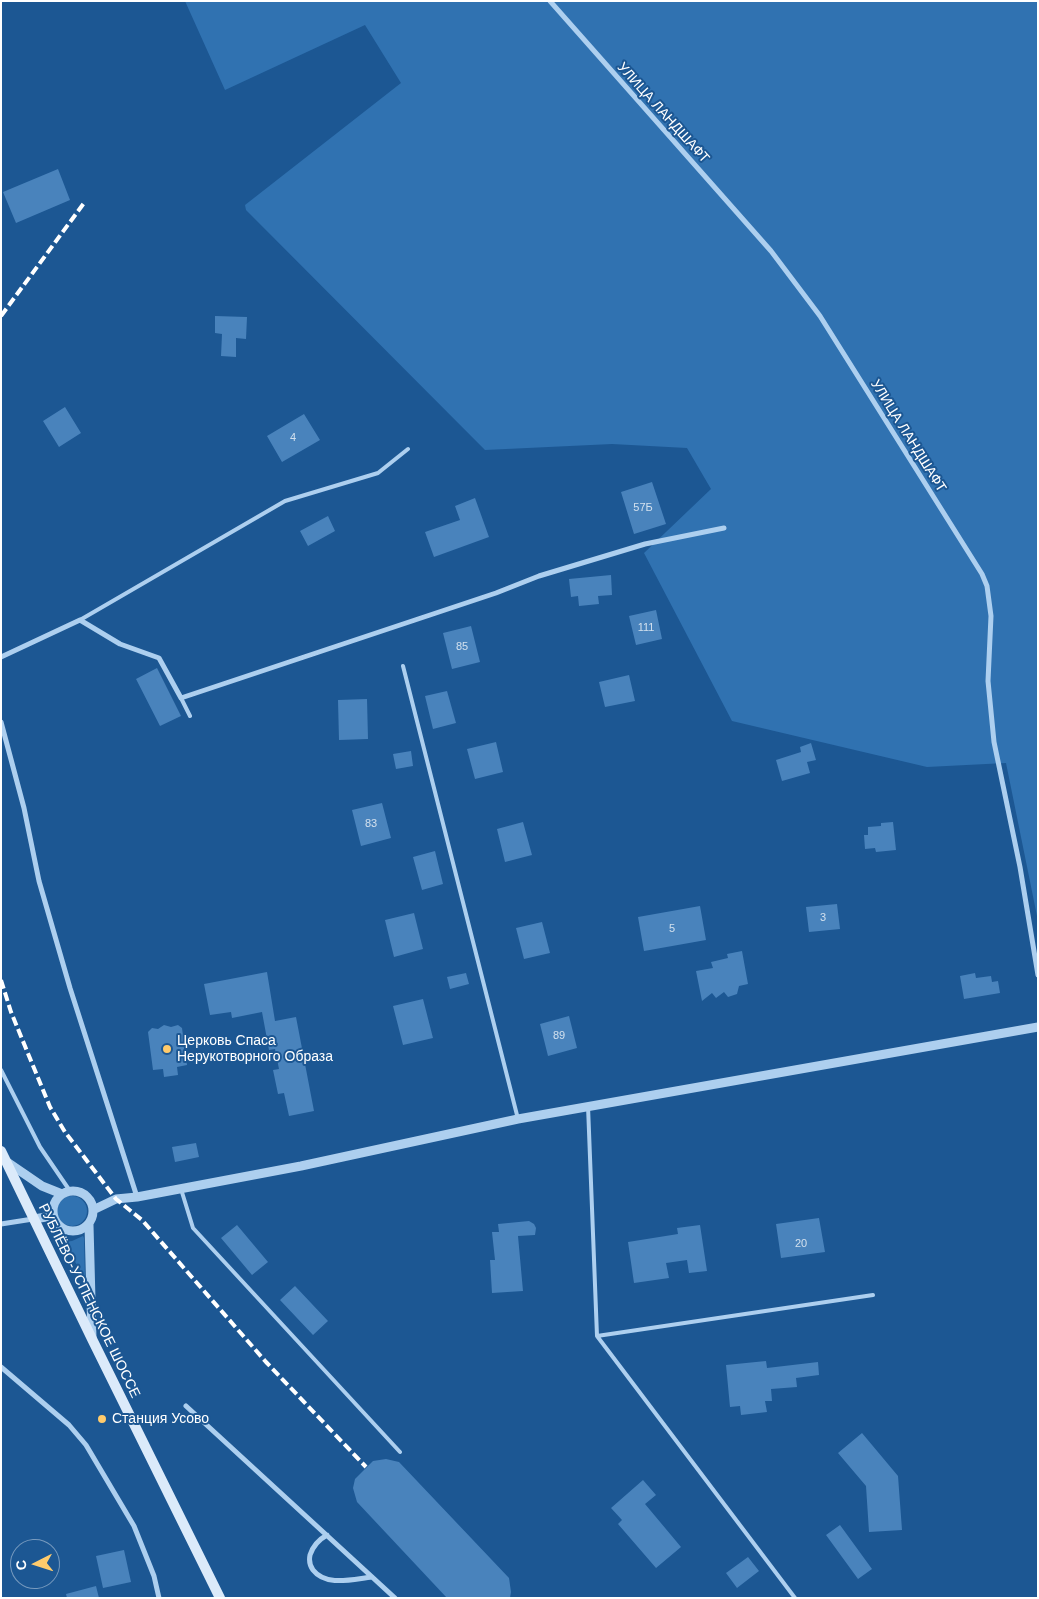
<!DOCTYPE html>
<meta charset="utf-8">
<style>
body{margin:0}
#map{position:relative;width:1039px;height:1599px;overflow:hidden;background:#1c5793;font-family:Helvetica,sans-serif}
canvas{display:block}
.frame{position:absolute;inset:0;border:2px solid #fff;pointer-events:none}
.north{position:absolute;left:10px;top:1539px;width:50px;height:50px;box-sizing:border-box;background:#1c5793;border:1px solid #779abe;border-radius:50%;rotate:265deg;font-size:14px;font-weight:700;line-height:20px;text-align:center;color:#fff}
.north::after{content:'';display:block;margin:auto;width:18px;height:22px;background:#ffcb6c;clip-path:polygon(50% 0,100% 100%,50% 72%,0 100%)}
</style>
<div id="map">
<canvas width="1039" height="1599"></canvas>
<div class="frame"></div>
<div class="north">С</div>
</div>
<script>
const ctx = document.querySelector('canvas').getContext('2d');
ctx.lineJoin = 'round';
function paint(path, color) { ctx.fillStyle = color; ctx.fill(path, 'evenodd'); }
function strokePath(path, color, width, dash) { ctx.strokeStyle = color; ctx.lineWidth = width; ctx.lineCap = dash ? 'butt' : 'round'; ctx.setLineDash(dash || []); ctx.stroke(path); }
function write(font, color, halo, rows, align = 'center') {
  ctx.font = font + ' Helvetica,sans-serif'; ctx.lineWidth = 4; ctx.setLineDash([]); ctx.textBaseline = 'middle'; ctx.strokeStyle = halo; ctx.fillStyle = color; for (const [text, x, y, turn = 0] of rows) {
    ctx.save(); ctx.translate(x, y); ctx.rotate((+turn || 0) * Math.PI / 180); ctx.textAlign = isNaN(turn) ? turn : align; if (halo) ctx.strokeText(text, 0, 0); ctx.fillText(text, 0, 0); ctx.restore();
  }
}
const green = new Path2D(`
 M 185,1 L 1038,1 L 1038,921 L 1006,763 L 927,767 L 732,721 L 644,553 L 711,489 L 687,448 L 612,444 L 485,450 L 246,210 L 245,205 L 401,83 L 365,25 L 225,90 Z
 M57 1211a15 15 0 1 1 30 0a15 15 0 1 1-30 0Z
 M 83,1236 L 84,1238 L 85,1278 L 63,1242 L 72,1241 Z`);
const building = new Path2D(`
 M 58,169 L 70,200 L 16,223 L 3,192 Z
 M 215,316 L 247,317 L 246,339 L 236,338 L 236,357 L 221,356 L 222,334 L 215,333 Z
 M 65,407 L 81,433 L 59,447 L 43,421 Z
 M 304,414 L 320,440 L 282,462 L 267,436 Z
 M 652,482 L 666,524 L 634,534 L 621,492 Z
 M 475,498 L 489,537 L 434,557 L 425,532 L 460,520 L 455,506 Z
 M 328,516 L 335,531 L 308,546 L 300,531 Z
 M 611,575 L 612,595 L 598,596 L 599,604 L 579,606 L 578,596 L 571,597 L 569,579 Z
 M 656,610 L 662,639 L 636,645 L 629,616 Z
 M 471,626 L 480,662 L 452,669 L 443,633 Z
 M 157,668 L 181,716 L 160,726 L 136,679 Z
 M 629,675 L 635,701 L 605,707 L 599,682 Z
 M 447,691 L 456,723 L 433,729 L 425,696 Z
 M 367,699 L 368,739 L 339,740 L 338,700 Z
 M 496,742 L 503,772 L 475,779 L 467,749 Z
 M 811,743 L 816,760 L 807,762 L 810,773 L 782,781 L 776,760 L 801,752 L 800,747 Z
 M 411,751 L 413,766 L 396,769 L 393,754 Z
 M 382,803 L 391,838 L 361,846 L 352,810 Z
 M 523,822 L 532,855 L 505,862 L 497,829 Z
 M 893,822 L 896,850 L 876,852 L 875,848 L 865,849 L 864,835 L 868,835 L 868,827 L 881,826 L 881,823 Z
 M 435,851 L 443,884 L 422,890 L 413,857 Z
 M 837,904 L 840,929 L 809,932 L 806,907 Z
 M 700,906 L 706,940 L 644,951 L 638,917 Z
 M 414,913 L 423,949 L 394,957 L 385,920 Z
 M 542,922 L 550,953 L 524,959 L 516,928 Z
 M 742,951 L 748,984 L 739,986 L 737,994 L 728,997 L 724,992 L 716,998 L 712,993 L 702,1001 L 696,971 L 713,968 L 711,962 L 728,958 L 727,954 Z
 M 267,972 L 275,1021 L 296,1017 L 314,1111 L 289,1116 L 284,1093 L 278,1094 L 273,1070 L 279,1069 L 275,1049 L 269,1050 L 262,1012 L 232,1018 L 231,1012 L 210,1015 L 204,984 Z
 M 466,973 L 469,984 L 450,989 L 447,977 Z
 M 975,973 L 976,978 L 991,976 L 992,982 L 998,981 L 1000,993 L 964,999 L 960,976 Z
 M 423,999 L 433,1038 L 403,1045 L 393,1006 Z
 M 569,1016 L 577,1048 L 548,1056 L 540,1024 Z
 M 164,1025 L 171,1027 L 178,1025 L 182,1028 L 187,1065 L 177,1067 L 178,1075 L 164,1077 L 163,1069 L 153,1070 L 148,1032 L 152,1028 L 158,1029 Z
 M 196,1143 L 199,1157 L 175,1162 L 172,1147 Z
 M 819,1218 L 825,1252 L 781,1258 L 776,1224 Z
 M 529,1221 L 534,1224 L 536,1228 L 535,1235 L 518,1236 L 523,1291 L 492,1293 L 490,1260 L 495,1260 L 492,1232 L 499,1232 L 498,1224 Z
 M 237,1225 L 268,1262 L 252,1275 L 221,1238 Z
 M 700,1225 L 707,1271 L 689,1273 L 687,1260 L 666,1263 L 669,1278 L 634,1283 L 628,1242 L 678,1234 L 677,1228 Z
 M 295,1286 L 328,1321 L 313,1335 L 280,1300 Z
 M 766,1361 L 767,1368 L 818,1362 L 819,1375 L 796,1378 L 797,1387 L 771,1389 L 772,1401 L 765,1401 L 767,1412 L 741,1415 L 740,1406 L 730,1407 L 726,1365 Z
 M 862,1433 L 898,1476 L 902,1530 L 869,1532 L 866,1486 L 838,1453 Z
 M 386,1459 L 399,1462 L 509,1578 L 511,1592 L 510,1598 L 447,1598 L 357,1502 L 353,1488 L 355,1479 L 373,1461 Z
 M 643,1480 L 656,1495 L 645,1504 L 681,1547 L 656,1568 L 618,1524 L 622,1520 L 611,1508 Z
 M 840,1525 L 872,1569 L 858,1579 L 826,1535 Z
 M 124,1550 L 131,1582 L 103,1588 L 96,1556 Z
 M 748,1557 L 759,1571 L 737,1588 L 726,1573 Z
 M 96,1586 L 99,1598 L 67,1598 L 66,1594 Z`);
const service = new Path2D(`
 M 80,620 L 285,501 L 378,473 L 408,449
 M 403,666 L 518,1119
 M 181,698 L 190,716
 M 1,1070 L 40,1147 L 70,1191
 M 588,1106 L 597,1336 L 795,1598
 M 181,1189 L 193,1228 L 400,1452
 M 597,1336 L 873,1295`);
const minor = new Path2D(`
 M 550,1 L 771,251 L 820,316 L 982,574 L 987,586 L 991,616 L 988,681 L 994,742 L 1020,867 L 1038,975
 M 1,657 L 80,620 L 120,644 L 159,658 L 181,698 L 496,593 L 539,576 L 645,544 L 724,528
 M 1,722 L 24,808 L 39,881 L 70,988 L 137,1197
 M 1,1224 L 33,1219
 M 1,1367 L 69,1425 L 86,1445 L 134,1526 L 154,1576 L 159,1598
 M 186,1406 L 395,1598
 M 327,1535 C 318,1540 313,1546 310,1555 C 309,1560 310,1566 313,1570 C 326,1587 353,1579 372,1577`);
const tertiary = new Path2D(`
 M 7,1162 L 42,1186 L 62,1194
 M53 1211a20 20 0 1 1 40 0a20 20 0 1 1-40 0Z
 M 93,1210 L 116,1199 L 137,1197 L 301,1166 L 518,1119 L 1038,1027
 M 34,1219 L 52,1216
 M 89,1225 L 92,1338`);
const secondary = new Path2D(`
 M 1,1151 L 93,1341 L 220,1598`);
const rail = new Path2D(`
 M 1,316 L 84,203
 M 1,980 L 11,1012 L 50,1107 L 65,1132 L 116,1199 L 142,1220 L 266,1362 L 366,1467`);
const markers = [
 [167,1049,5,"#ffcb6c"],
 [102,1419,5,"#ffcb6c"]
];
const numberNames = [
 ["4",293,438],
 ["57Б",643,508],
 ["111",646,628],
 ["85",462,647],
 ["83",371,824],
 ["3",823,918],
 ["5",672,929],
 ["89",559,1036],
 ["20",801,1244]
];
const streetNames = [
 ["УЛИЦА ЛАНДШАФТ",663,113,48],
 ["УЛИЦА ЛАНДШАФТ",908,436,58],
 ["РУБЛЁВО-УСПЕНСКОЕ ШОССЕ",89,1301,64]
];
const poiNames = [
 ["Церковь Спаса",177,1041],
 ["Нерукотворного Образа",177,1057],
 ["Станция Усово",112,1419]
];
paint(green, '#3072b1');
paint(building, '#4983bc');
strokePath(service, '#adcfef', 4);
strokePath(minor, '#adcfef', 5);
strokePath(tertiary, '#adcfef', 9);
strokePath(secondary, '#dbeafa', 10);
strokePath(rail, '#fff', 4, [9, 4]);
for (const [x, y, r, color] of markers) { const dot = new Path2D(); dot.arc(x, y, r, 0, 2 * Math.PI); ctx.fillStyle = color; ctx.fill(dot); strokePath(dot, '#1c5793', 2); }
write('11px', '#d2e0ee', null, numberNames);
write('14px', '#fff', '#1c5793', streetNames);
write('14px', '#fff', '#1c5793', poiNames, 'left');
</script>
